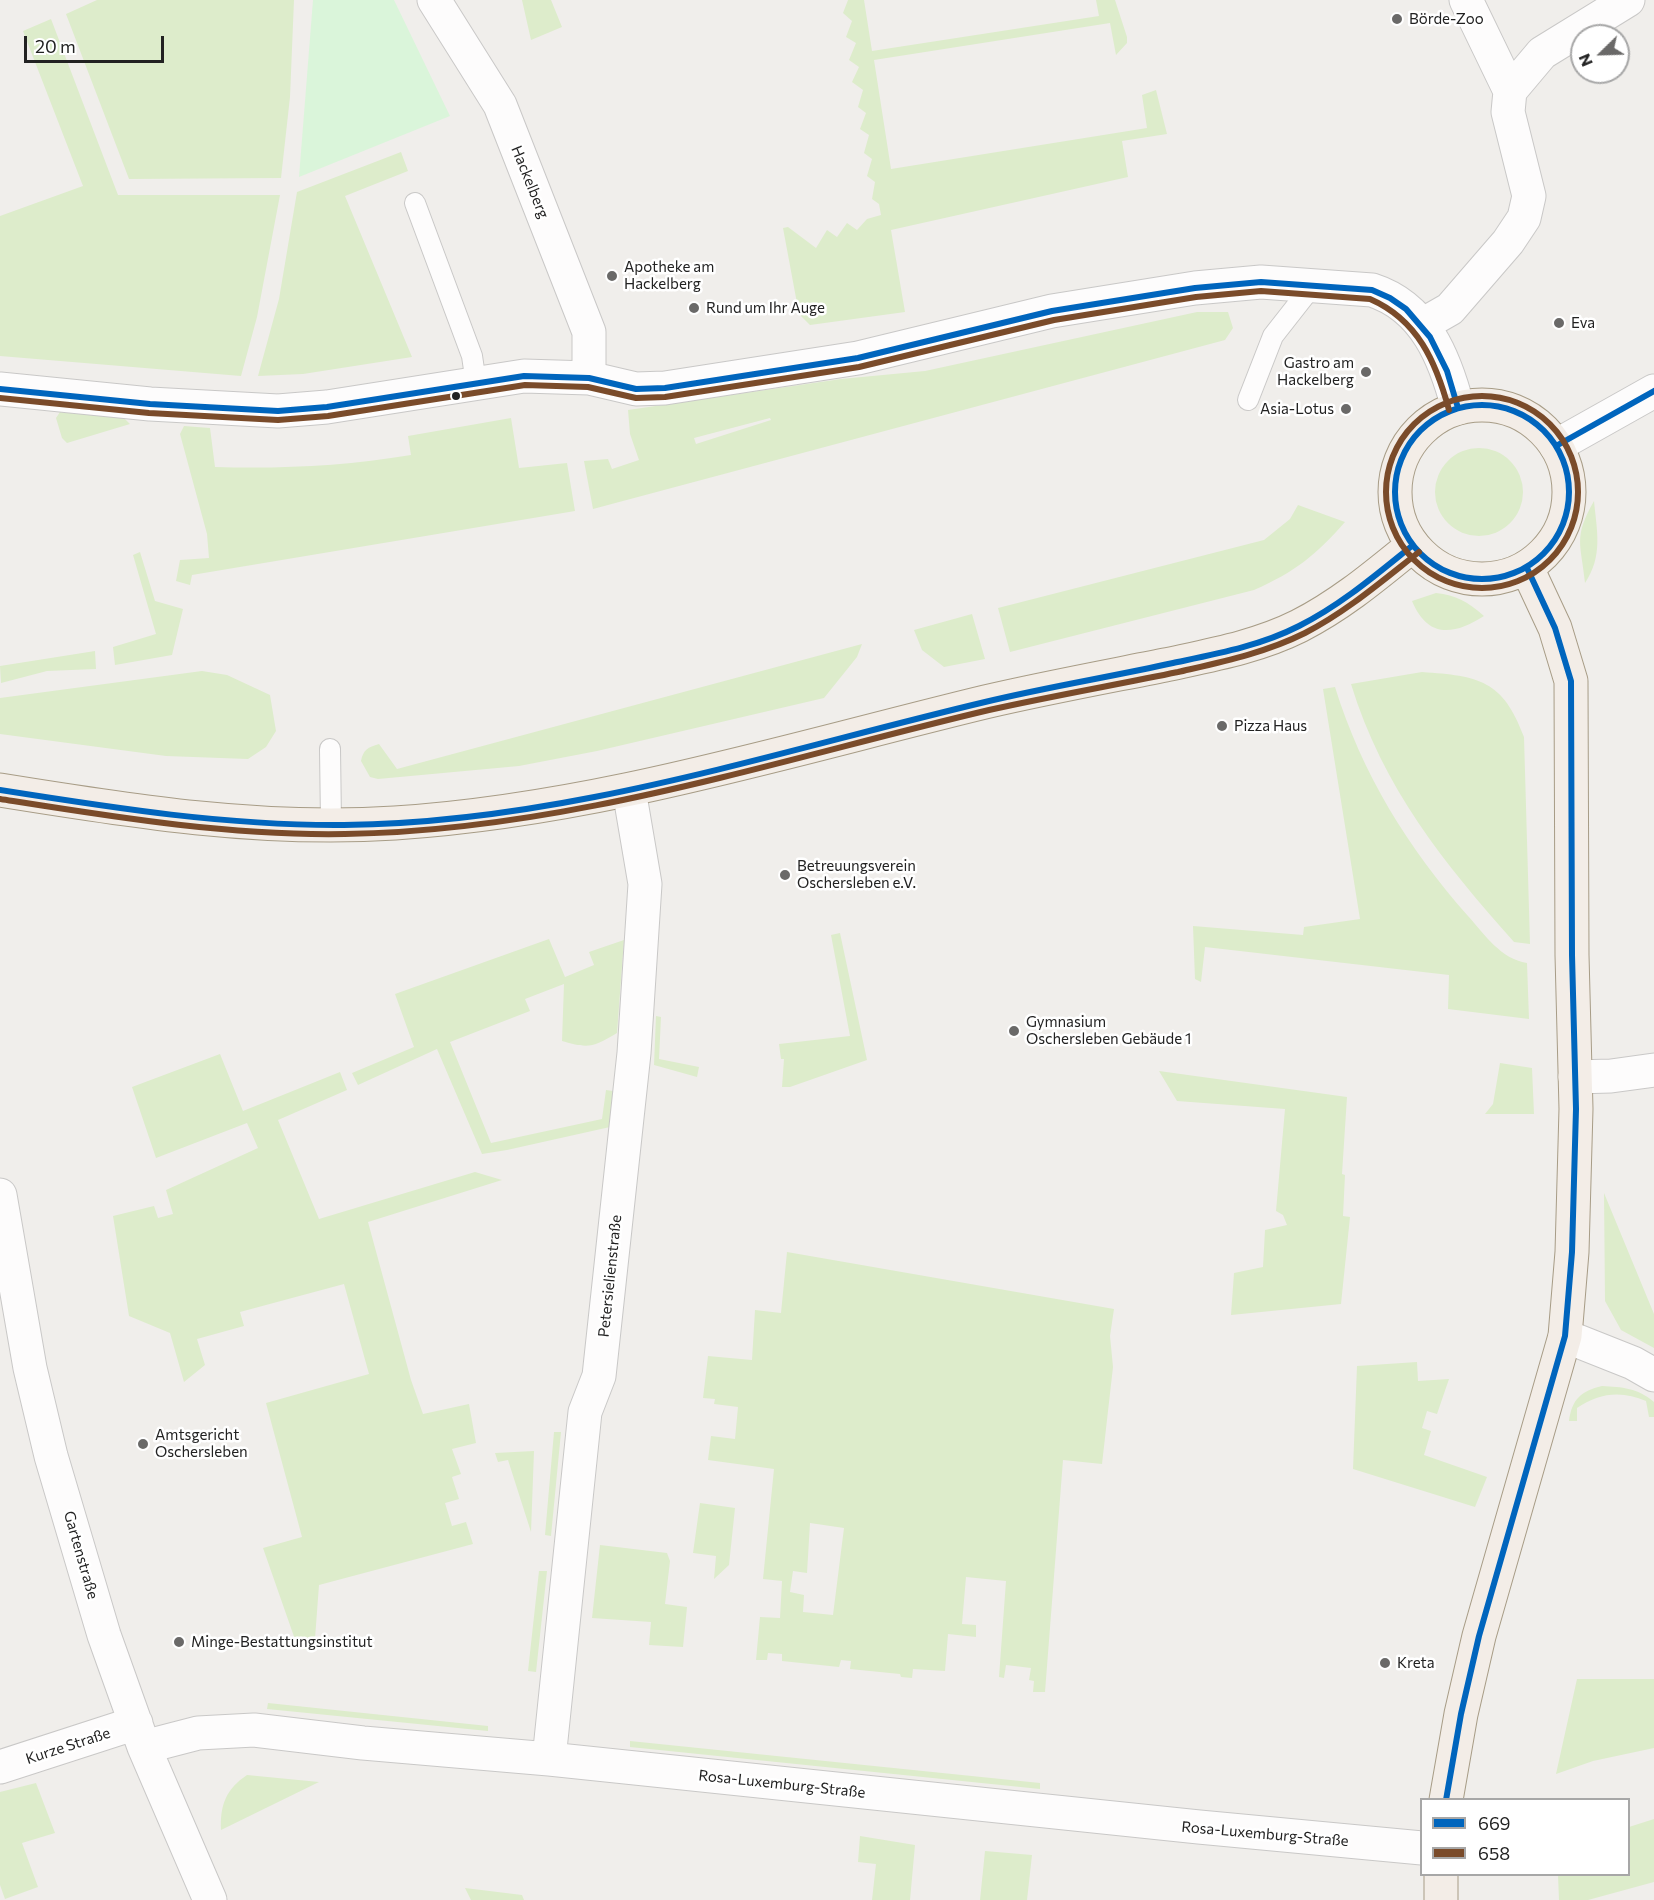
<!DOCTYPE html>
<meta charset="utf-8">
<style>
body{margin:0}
#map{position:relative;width:1654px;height:1900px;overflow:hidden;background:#f0eeeb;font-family:Commissioner,sans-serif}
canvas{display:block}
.legend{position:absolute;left:1420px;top:1798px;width:210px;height:78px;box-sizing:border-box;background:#fff;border:2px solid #a7a7a7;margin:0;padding:8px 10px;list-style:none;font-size:18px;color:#222}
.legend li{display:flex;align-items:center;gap:12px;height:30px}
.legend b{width:30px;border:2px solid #a7a7a7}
.north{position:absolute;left:1570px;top:24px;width:60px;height:60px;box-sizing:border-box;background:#fff;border:2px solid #a7a7a7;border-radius:50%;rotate:247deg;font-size:16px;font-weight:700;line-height:24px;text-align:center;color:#222}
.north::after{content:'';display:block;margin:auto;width:21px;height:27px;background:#6a6968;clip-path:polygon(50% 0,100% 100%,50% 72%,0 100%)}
.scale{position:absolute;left:24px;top:36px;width:140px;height:27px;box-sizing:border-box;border:3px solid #222;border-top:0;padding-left:8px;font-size:18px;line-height:21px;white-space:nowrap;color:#222;-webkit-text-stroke:4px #fff;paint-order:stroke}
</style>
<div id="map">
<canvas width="1654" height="1900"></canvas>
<ul class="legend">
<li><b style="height:8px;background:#0065bd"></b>669</li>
<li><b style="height:8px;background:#7a4b2a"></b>658</li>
</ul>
<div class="north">N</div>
<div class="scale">20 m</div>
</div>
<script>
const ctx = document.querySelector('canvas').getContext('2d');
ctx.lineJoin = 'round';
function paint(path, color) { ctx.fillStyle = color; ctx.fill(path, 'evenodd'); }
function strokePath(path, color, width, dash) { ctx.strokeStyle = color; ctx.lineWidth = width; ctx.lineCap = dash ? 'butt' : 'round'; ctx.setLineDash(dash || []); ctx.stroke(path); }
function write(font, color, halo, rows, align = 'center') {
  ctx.font = font + ' Commissioner,sans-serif'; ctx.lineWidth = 5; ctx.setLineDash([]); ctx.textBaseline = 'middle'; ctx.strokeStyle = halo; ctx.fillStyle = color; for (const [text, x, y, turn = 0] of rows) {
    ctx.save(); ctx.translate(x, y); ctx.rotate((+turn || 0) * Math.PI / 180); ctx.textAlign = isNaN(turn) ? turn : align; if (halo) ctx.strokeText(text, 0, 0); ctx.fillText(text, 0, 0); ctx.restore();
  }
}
const grass = new Path2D(`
 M 97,0 L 294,0 L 290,97 L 281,178 L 129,179 L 66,14 Z
 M 522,0 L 551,0 L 562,27 L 531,40 Z
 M 848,0 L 864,0 L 872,51 L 1099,16 L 1096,0 L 1115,0 L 1127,37 L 1127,43 L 1116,55 L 1110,23 L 874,60 L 891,169 L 1147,128 L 1142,95 L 1156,90 L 1167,134 L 1122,141 L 1128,177 L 891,230 L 905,312 L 810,325 L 799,314 L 783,228 L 788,227 L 816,248 L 827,230 L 837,237 L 847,223 L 857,230 L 867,219 L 881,215 L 879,204 L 872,199 L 875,182 L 867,176 L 872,159 L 864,153 L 869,135 L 860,129 L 866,113 L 858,107 L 863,90 L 852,82 L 859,67 L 849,60 L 856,43 L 846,37 L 852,21 L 843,13 Z
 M 51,19 L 118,195 L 280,195 L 257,317 L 241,376 L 0,356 L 0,216 L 83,186 L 23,31 Z
 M 401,152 L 408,171 L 345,196 L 412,357 L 303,374 L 258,376 L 279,299 L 297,192 Z
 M 1197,312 L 1228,312 L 1233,328 L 1225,340 L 593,509 L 584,461 L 608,459 L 612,469 L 639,460 L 630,434 L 628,410 L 841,379 L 925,371 ZM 770,418 L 771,420 L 696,444 L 694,438 Z
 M 60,412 L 124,418 L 130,424 L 67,443 L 62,438 L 56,418 Z
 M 511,418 L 519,468 L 567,463 L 575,511 L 192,575 L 190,585 L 176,581 L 180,560 L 209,558 L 207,534 L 180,434 L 184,426 L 210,428 L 215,467 C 281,469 345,466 411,455 L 408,436 Z
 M1435 492a44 44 0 1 1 88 0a44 44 0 1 1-88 0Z
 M 1594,501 C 1597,532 1603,556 1585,583 C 1581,543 1573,538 1594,501 Z
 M 1298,505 L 1345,522 C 1316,555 1295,572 1254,590 L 1010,652 L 998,608 L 1264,540 L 1290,519 Z
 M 140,552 L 155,601 L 183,609 L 172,655 L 115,665 L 113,647 L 156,634 L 133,555 Z
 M 1436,593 C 1456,595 1468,602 1484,616 C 1454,635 1428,639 1412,601 Z
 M 972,614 L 985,659 L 944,667 L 922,650 L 914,630 Z
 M 862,644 L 857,657 L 824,698 L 597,751 L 519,766 L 378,779 L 370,777 L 361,761 C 363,750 368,747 379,744 L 397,769 Z
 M 95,651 L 96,669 L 47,671 L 1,683 L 0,666 Z
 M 202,671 L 227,675 L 270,695 L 276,731 L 266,747 L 248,759 L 166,756 L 0,734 L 0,698 Z
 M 1422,672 C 1479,676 1503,680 1524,737 L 1530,944 L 1514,942 C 1443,862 1383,788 1351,684 Z
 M 1335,687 C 1362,774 1408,848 1468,916 C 1485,935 1501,959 1527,963 L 1529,1019 L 1448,1009 L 1449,975 L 1205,947 L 1201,982 L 1195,979 L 1193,926 L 1303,935 L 1304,927 L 1360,919 L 1323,689 Z
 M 840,933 L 867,1060 L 790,1087 L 782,1087 L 784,1059 L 781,1059 L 779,1044 L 850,1036 L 831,935 Z
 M 549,939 L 565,977 L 594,965 L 589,952 L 624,940 L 617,1033 C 594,1047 588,1049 562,1041 L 564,984 L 525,999 L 530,1011 L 450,1042 L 491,1143 L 602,1119 L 606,1090 L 613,1091 L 610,1127 L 507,1150 L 482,1154 L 437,1049 L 358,1085 L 352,1073 L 414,1047 L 395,994 Z
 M 656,1016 L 661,1017 L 659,1059 L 699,1067 L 697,1077 L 654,1065 Z
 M 220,1054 L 243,1111 L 340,1072 L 347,1090 L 278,1120 L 319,1219 L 475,1172 L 502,1180 L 368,1222 L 411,1380 L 423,1414 L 469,1404 L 476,1443 L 452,1449 L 461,1474 L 452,1477 L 459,1499 L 445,1503 L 452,1526 L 466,1522 L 473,1544 L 319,1585 L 314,1652 L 298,1648 L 263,1548 L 302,1537 L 266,1403 L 369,1374 L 344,1284 L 240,1312 L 244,1326 L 197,1339 L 205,1365 L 184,1382 L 170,1333 L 129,1316 L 113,1216 L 154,1206 L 158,1218 L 173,1214 L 166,1190 L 258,1148 L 247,1123 L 156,1158 L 132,1087 Z
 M 1500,1063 L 1532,1068 L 1534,1114 L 1485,1114 L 1493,1104 Z
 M 1159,1071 L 1347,1097 L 1342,1174 L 1345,1175 L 1343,1216 L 1350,1217 L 1341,1304 L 1231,1315 L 1234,1273 L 1263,1267 L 1265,1230 L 1287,1225 L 1283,1215 L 1276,1211 L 1285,1109 L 1177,1101 Z
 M 1604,1193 L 1654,1314 L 1654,1348 L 1621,1330 L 1605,1301 Z
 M 787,1252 L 1114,1309 L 1110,1336 L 1113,1367 L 1102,1464 L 1063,1460 L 1045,1692 L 1033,1692 L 1034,1681 L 1029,1680 L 1031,1668 L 1006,1665 L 1004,1678 L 999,1677 L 1006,1581 L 966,1577 L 962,1624 L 976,1625 L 976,1637 L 948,1634 L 945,1671 L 913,1669 L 912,1678 L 901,1677 L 900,1674 L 850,1669 L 851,1661 L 841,1660 L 839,1667 L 782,1661 L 782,1654 L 768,1653 L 767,1660 L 756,1660 L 760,1617 L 780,1618 L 782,1581 L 763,1579 L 774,1469 L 708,1460 L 711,1436 L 735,1439 L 738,1407 L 714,1404 L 715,1399 L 703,1398 L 708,1356 L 752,1360 L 755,1310 L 781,1313 ZM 810,1523 L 844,1528 L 833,1615 L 803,1612 L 804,1595 L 790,1592 L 793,1571 L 807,1573 Z
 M 1417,1362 L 1418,1381 L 1449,1379 L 1437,1414 L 1427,1411 L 1422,1428 L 1431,1431 L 1424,1455 L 1487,1477 L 1475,1507 L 1353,1469 L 1357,1366 Z
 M 1602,1386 C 1622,1387 1638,1388 1654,1402 L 1654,1417 L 1649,1417 L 1646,1401 C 1622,1390 1598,1393 1577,1408 L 1577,1421 L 1569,1421 C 1572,1399 1581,1391 1602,1386 Z
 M 554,1432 L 561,1432 L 551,1536 L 545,1535 Z
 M 534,1451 L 531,1532 L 508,1460 L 498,1462 L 495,1453 Z
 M 700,1503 L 735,1508 L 729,1565 L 714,1579 L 716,1556 L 693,1553 Z
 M 600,1545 L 667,1553 L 670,1561 L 665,1604 L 687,1607 L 683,1647 L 649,1645 L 651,1622 L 592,1618 Z
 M 539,1571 L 547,1571 L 536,1672 L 528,1671 Z
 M 1577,1679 L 1654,1679 L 1654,1748 L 1593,1761 L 1556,1774 Z
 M 268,1703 L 488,1726 L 488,1731 L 267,1709 Z
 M 630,1741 L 1040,1783 L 1040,1789 L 630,1747 Z
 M 247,1775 L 319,1782 L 221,1830 C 220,1805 226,1789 247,1775 Z
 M 36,1783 L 55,1833 L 22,1843 L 38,1887 L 5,1899 L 0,1885 L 0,1792 Z
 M 1654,1819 L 1654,1882 L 1588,1900 L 1559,1900 L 1558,1875 L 1628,1874 L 1629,1827 Z
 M 860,1836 L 915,1845 L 910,1900 L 872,1900 L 876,1864 L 858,1862 Z
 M 985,1851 L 1032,1855 L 1027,1900 L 980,1900 Z
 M 465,1888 L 522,1895 L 524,1900 L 471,1900 Z`);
const park = new Path2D(`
 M 313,0 L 394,0 L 450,116 L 299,177 Z`);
const lane = new Path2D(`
 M 415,203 L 472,356 L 476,383
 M 1248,400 L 1273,336 L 1313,285
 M 330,749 L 331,823`);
const street = new Path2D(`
 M 434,0 L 500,105 L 589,332 L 589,378
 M 1510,91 L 1542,53 L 1628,0
 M 1422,325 L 1450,309 L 1508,242 L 1524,218 L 1529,196 L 1508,112 L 1510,91 L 1466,0
 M 0,389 L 150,404 L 278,411 L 327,407 L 524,376 L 589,378 L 636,389 L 665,388 L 858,358 L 1052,311 L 1195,288 L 1261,282 L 1372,290 C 1425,307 1445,358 1458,408
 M 1556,446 L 1654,391
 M 1575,1077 L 1611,1076 L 1654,1070
 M 0,1195 L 30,1368 L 51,1456 L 104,1635 L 144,1747 L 210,1900
 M 1565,1336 L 1633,1363 L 1654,1375
 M 144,1747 L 198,1733 L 254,1730 L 363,1743 L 549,1759 L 1199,1827 L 1422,1848
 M 549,1759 L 585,1412 L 599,1376 L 634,1053 L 645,884 L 629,790
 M 0,1767 L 136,1723`);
const primary = new Path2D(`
 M1395 492a87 87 0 1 1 174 0a87 87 0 1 1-174 0Z
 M 0,790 C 130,811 262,832 395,823 C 596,810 791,749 985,702 C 1045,688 1105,677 1165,665 C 1211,655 1257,647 1299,626 C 1342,604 1376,575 1413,545
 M 1446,1800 L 1461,1714 L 1479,1636 L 1565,1336 L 1572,1252 L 1576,1109 L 1572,955 L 1571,681 L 1555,628 L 1527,568
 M 1441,1900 L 1441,1874`);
const bus1 = new Path2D(`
 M 0,389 L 150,404 L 278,411 L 327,407 L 524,376 L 589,378 L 636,389 L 665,388 L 858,358 L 1052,311 L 1195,288 L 1261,282 L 1372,290 L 1390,298 L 1406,309 L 1430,337 L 1447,371 L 1458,408
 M1395 492a87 87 0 1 1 174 0a87 87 0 1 1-174 0Z
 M 1556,446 L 1654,391
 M 0,790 C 114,808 228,826 344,825 C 563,823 774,752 985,702 C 1047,687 1110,677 1173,663 C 1216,654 1260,646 1299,626 C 1341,605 1377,574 1413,545
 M 1446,1800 L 1461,1714 L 1479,1636 L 1565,1336 L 1572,1252 L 1576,1109 L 1572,955 L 1571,681 L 1555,628 L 1527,568`);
const bus2 = new Path2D(`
 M1386 492a96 96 0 1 1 192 0a96 96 0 1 1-192 0Z
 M 0,398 L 149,413 L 278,420 L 328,416 L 525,385 L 588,387 L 636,398 L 665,397 L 859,367 L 1054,320 L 1196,297 L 1261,291 L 1370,299 C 1418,320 1436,362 1449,410
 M 0,799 C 114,817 229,836 345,834 C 565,831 777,760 989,710 C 1052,696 1115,685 1178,672 C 1221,662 1265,653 1305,633 C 1346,612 1382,581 1419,552`);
const markers = [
 [1397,19,6,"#6a6968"],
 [612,276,6,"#6a6968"],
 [694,308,6,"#6a6968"],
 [1559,323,6,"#6a6968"],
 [1366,372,6,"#6a6968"],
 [456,396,5,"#222"],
 [1346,409,6,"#6a6968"],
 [1222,726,6,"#6a6968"],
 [785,875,6,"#6a6968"],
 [1014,1031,6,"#6a6968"],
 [143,1444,6,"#6a6968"],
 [179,1642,6,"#6a6968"],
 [1385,1663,6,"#6a6968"]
];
const poiNames = [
 ["Börde-Zoo",1409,19],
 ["Apotheke am",624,267],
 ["Hackelberg",624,284],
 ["Rund um Ihr Auge",706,308],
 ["Eva",1571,323],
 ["Gastro am",1354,363,"right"],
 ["Hackelberg",1354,380,"right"],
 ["Asia-Lotus",1334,409,"right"],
 ["Pizza Haus",1234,726],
 ["Betreuungsverein",797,866],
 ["Oschersleben e.V.",797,883],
 ["Gymnasium",1026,1022],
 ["Oschersleben Gebäude 1",1026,1039],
 ["Amtsgericht",155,1435],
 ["Oschersleben",155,1452],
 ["Minge-Bestattungsinstitut",191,1642],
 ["Kreta",1397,1663]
];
const streetNames = [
 ["Hackelberg",530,182,68],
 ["Petersielienstraße",610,1276,-84],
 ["Gartenstraße",81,1555,74],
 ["Kurze Straße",68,1746,-18],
 ["Rosa-Luxemburg-Straße",782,1784,6],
 ["Rosa-Luxemburg-Straße",1265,1834,5]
];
paint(grass, '#ddeccb');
paint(park, '#daf5da');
strokePath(lane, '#c9c8c7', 22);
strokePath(street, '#c9c8c7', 35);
strokePath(primary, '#a79c86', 35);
strokePath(lane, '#fdfcfc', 20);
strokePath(street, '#fdfcfc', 33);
strokePath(primary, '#f3ede7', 33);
strokePath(bus1, '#0065bd', 6);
strokePath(bus2, '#7a4b2a', 6);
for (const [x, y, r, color] of markers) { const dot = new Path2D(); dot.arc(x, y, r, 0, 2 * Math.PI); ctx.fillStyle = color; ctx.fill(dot); strokePath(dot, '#fff', 2); }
write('15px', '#222', '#fff', poiNames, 'left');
write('15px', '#222', '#fff', streetNames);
</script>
